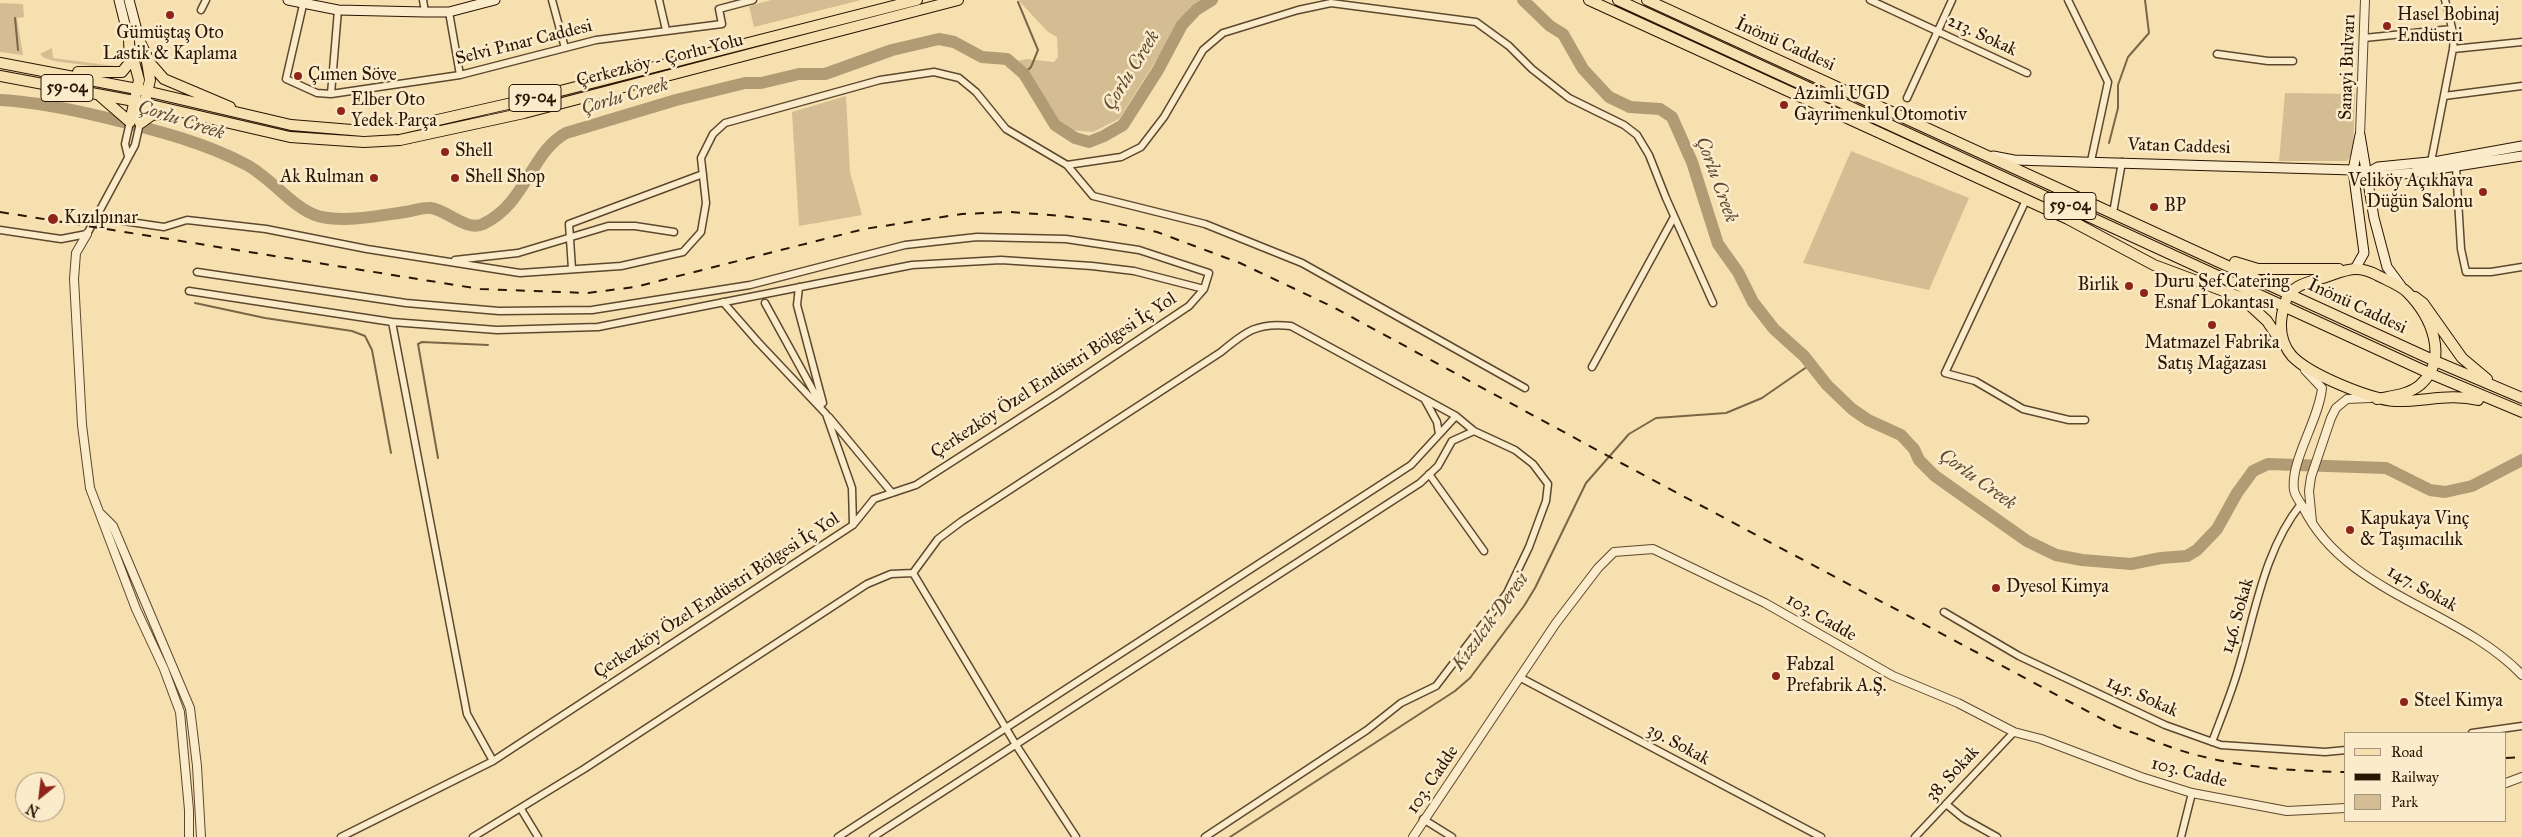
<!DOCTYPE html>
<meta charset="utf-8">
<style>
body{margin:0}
#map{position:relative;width:2522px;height:837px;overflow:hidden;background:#f7e0af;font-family:"IM FELL Great Primer",serif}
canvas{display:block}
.legend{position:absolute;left:2344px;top:732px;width:162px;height:90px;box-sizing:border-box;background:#faebcb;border:1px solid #a7957b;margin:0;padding:6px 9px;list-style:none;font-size:15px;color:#2a1403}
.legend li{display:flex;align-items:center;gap:10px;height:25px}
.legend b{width:25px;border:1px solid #a7957b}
.north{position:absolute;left:15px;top:772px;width:50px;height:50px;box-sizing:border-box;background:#faebcb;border:1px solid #a7957b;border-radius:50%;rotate:209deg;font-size:14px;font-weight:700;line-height:20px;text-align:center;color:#2a1403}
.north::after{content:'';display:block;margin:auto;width:18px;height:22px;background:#8f2418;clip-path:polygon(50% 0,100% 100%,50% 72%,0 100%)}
</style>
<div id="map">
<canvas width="2522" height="837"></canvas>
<ul class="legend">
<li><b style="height:6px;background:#f7e0af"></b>Road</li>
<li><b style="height:6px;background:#2a1403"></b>Railway</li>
<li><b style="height:14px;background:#d4bd92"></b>Park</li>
</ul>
<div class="north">N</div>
</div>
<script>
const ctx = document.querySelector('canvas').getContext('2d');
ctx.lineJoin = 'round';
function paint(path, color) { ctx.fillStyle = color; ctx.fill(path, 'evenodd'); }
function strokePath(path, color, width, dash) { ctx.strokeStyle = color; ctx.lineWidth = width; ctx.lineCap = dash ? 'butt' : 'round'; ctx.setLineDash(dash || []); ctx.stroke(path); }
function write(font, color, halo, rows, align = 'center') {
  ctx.font = font + ' "IM FELL Great Primer",serif'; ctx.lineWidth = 5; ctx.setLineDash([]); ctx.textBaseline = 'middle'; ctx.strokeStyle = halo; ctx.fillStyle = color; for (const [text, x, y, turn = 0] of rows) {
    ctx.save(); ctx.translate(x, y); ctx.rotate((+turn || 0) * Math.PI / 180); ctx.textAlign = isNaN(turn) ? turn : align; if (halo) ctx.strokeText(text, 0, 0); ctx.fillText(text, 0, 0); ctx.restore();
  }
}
const green = new Path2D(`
 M 771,0 L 861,0 L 754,27 L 749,6 Z
 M 1018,0 L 1206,0 L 1190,7 L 1119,119 L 1093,132 L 1067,130 L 1010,66 L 1014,62 L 1026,59 L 1054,62 L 1058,57 L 1057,37 L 1048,32 Z
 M 0,3 L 23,4 L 24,17 L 17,18 L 23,55 L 0,52 Z
 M 52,48 L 53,58 L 122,67 L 123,54 L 129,54 L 123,70 L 54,61 L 44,58 L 40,54 Z
 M 2285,93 L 2355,94 L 2353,152 L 2347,161 L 2279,161 Z
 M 846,96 L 850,172 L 862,215 L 799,226 L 792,112 Z
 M 1851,151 L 1969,198 L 1929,290 L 1803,263 Z`);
const stream = new Path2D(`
 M 1018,2 L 1038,50 L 1031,67 L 1024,74
 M 15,18 L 18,50
 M 2109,143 L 2118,108 L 2118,85 L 2128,57 L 2149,33 L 2145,0
 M 195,303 L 265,318 L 352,331 L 365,336 L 372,350 L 391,453
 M 438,458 L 418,344 L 422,342 L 488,345
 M 1230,837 L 1455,691 L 1470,678 L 1524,606 L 1535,588 L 1586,483 L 1629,434 L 1656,418 L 1726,413 L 1762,398 L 1811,364`);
const river = new Path2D(`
 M 1523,0 L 1550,26 L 1563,34 L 1583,69 L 1609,97 L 1630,107 L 1660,109 L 1672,117 L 1692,162 L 1718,244 L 1738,272 L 1753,302 L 1774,329 L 1804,356 L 1827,385 L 1852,409 L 1868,420 L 1901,435 L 1914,449 L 1919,460 L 1935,476 L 2027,541 L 2056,555 L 2082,560 L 2131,564 L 2161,558 L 2187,556 L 2197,550 L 2217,529 L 2237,493 L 2253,471 L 2268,464 L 2386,468 L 2430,490 L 2445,492 L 2472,486 L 2522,460
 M 0,100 C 40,102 80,111 119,121 C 162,132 205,143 245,164 C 271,177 293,209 318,216 C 344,223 378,216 405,212 C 413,211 423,207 431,208 C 447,210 467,232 483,224 C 526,204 531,152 566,133 L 676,100 L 745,83 L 761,83 L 799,74 L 825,74 L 892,50 L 939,39 L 954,42 L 982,57 L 1007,59 L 1024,74 L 1055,125 L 1075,138 L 1089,142 L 1104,136 L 1123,125 L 1158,70 L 1182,25 L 1196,10 L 1212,0`);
const minor = new Path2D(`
 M 423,0 L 425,12
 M 552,0 L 565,48
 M 659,0 L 666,30
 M 1870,0 L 2027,73
 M 2068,0 L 2108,82 L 2091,161
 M 303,5 L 286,79 L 317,93 L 331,94 L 460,75 L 596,40 L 722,24 L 719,9 L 753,0
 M 201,10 L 206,0
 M 449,12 L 460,75
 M 2364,38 L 2452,29
 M 2453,49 L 2522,42
 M 2217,54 L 2268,61 L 2293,61
 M 331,94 L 338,10
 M 2444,96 L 2522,86
 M 1907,98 L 1952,0
 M 128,156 L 125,144 L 130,122
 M 2431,162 L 2453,49 L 2454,36 L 2445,0
 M 1067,165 L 1121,157 L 1141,147 L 1164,117 L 1203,50 L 1223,33 L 1298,10 L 1331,3 L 1476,22 L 1509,46 L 1532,69 L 1569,98 L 1624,125 L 1637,135 L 1649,155 L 1666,198 L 1713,303
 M 2456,167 L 2461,249 L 2466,272 L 2491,272 L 2522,267
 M 2026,200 L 1945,373 L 1975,381 L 2023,409 L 2069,420 L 2085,420
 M 2113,213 L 2122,162
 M 96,217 L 164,227 L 187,220 L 266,229 L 367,249 L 520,273 L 621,266 L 683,252 L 701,232 L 706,203 L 701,158 L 713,134 L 725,123 L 880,80 L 934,72 L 959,78 L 976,92 L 1006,129 L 1067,165 L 1093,196 L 1205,224 L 1302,263 L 1525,388
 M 0,230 L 61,239 L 87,234 L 135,145 L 140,123
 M 455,260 L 518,253 L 608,226 L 635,226 L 674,232
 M 572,269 L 569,224 L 703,174
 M 197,272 L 406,303 L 499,311 L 592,310 L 750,285 L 905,245 L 977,237 L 1066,239 L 1139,250 L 1209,273 L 1204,289 L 1189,306 L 1056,395 L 916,485 L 874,499 L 853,525 L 493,761 L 341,837
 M 799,287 L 797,305 L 823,403
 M 189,291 L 392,322 L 497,330 L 598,327 L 912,265 L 1001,260 L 1092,266 L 1134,271 L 1204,289
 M 723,302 L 758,342 L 826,414 L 852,488 L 853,525
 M 765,303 L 821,405
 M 392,322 L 467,714 L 493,761
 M 1592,367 L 1674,217
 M 1425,400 L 1437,422 L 1439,434
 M 829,417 L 892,493
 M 1429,474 L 1484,551
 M 913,573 L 1016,745 L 1076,837
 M 1944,612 L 2019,656 L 2165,725 L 2221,745 L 2325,752 L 2346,750
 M 1521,678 L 1821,837
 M 2472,733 L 2522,726
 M 2212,742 C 2221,718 2231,694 2238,670 C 2255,614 2264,550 2301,504
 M 1946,804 L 1963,818 L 1997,837
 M 521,809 L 538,837
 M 1423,819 L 1452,837
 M 473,837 L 584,769 L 867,584 L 891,574 L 913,573 L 938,539 L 962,521 L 1221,352 C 1246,331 1258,322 1291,326 L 1456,416 L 1474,431 L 1515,450 L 1533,464 L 1548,484 L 1546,501 L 1529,547 L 1507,593 L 1436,686 L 1401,703 L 1367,730 L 1205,837
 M 838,837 L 1411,465 L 1456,416
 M 873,837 L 1420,483 L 1438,466 L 1452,441 L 1474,431
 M 1915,837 L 2014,732
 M 2181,837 L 2192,793`);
const tertiary = new Path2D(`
 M 2360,135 L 2365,0
 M 87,234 L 76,253 L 74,279 L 82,425 L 90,488 L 136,609 L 164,669 L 180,712 L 189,810 L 189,837
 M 2305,370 L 2322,388 C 2319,420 2290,461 2294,490 C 2295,496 2300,502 2303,507 C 2345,594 2458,608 2522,675
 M 101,514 L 113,526 L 190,708 L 197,766 L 201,837
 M 2312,522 L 2309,491 L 2311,477 L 2331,418 L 2336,408 L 2347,399 L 2370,398
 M 2506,783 L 2522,777
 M 1413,837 L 1556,623 L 1598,568 L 1614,552 L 1653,549 L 1765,603 L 1893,676 L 1958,703 L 2014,732 L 2041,739 L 2141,777 L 2192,793 L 2287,811 L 2346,808`);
const secondary = new Path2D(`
 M 119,0 L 129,40
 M 129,0 L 140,42
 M 288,0 L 338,10 L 425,12 L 449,12 L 495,0
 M 1993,156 L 2014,160 L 2353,170 L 2371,171 L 2379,176 L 2412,173 L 2522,156
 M 2371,171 L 2378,167 L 2439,161 L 2522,146
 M 2355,269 L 2364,253 L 2353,170 L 2360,135 L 2374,218 L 2387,267 L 2401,286`);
const primary = new Path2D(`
 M 1589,0 L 2068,219 L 2154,265 L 2245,299
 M 1618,0 L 2429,373 L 2522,412
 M 1647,0 L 2435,361 L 2522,398
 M 140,42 L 150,63 L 164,79 L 230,107
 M 0,63 L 137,89 L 291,125 L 364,131 L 398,129 L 521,101 L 917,0
 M 78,72 L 122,72 L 130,62 L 129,40
 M 0,76 L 134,101 L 290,137 L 364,142 L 400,140 L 524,113 L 958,0
 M 100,96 L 130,122
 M 130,122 L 139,80 L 132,54
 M 140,123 L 150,80 L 147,62
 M 141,123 L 152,115 L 173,112
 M 2235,262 L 2258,269 L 2339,269
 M 2241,297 L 2267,321 L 2281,342
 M 2415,297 L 2423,303 L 2462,358 L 2487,379
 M 2377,399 C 2391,396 2408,395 2420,385 C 2450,358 2431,316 2407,292 C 2400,285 2386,280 2377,275 C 2371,272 2363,269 2356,269 C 2344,269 2331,276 2319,279 C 2305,283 2289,287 2285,303 C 2279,321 2279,341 2292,356 C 2310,375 2370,399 2395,401 C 2423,402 2450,393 2478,400`);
const rail = new Path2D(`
 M 0,212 L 480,289 L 587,293 L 635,287 L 864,229 L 962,214 L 1011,212 L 1062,216 L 1110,222 L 1157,232 L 1240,263 L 1333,307 L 1621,463 L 2117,727 C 2138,734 2158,743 2179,750 C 2233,767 2289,771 2346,772
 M 2506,758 L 2522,757`);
const markers = [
 [170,15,5,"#8f2418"],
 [2387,26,5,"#8f2418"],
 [298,76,5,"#8f2418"],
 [1784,105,5,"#8f2418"],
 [341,111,5,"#8f2418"],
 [445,152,5,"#8f2418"],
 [374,178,5,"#8f2418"],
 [455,178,5,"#8f2418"],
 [2483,192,5,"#8f2418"],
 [2154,207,5,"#8f2418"],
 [53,219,6,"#8f2418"],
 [2129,286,5,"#8f2418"],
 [2144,293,5,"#8f2418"],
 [2212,325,5,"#8f2418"],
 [2350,530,5,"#8f2418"],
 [1996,588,5,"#8f2418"],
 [1776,676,5,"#8f2418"],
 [2404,702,5,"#8f2418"]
];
const shields = [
 [67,88,52],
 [535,98,52],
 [2070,206,52]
];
const shieldNames = [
 ["59-04",67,88],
 ["59-04",535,98],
 ["59-04",2070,206]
];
const poiNames = [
 ["Hasel Bobinaj",2397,16],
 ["Endüstri",2397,37],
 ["Gümüştaş Oto",170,34,"center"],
 ["Lastik & Kaplama",170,55,"center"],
 ["Çımen Söve",308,76],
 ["Azimli UGD",1794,95],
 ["Gayrimenkul Otomotiv",1794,116],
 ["Elber Oto",351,101],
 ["Yedek Parça",351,122],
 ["Shell",455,152],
 ["Ak Rulman",364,178,"right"],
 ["Shell Shop",465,178],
 ["Veliköy Açıkhava",2473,182,"right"],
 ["Düğün Salonu",2473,203,"right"],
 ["BP",2164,207],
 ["Kızılpınar",64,219],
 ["Duru Şef Catering",2154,283],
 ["Esnaf Lokantası",2154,304],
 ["Birlik",2119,286,"right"],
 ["Matmazel Fabrika",2212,344,"center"],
 ["Satış Mağazası",2212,365,"center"],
 ["Kapukaya Vinç",2360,520],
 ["& Taşımacılık",2360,541],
 ["Dyesol Kimya",2006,588],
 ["Fabzal",1786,666],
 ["Prefabrik A.Ş.",1786,687],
 ["Steel Kimya",2414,702]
];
const streetNames = [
 ["213. Sokak",1982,36,25],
 ["Selvi Pınar Caddesi",524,43,-14],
 ["İnönü Caddesi",1785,45,24],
 ["Çerkezköy - Çorlu Yolu",660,61,-14],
 ["Sanayi Bulvarı",2348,67,-88],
 ["Vatan Caddesi",2179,147,2],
 ["İnönü Caddesi",2357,307,25],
 ["Çerkezköy Özel Endüstri Bölgesi İç Yol",1054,376,-33],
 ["147. Sokak",2422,589,29],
 ["Çerkezköy Özel Endüstri Bölgesi İç Yol",717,596,-33],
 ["146. Sokak",2238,616,-74],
 ["103. Cadde",1821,618,30],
 ["145. Sokak",2142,697,24],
 ["39. Sokak",1678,745,28],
 ["103. Cadde",2189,773,14],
 ["38. Sokak",1953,774,-47],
 ["103. Cadde",1433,780,-56]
];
const waterNames = [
 ["Çorlu Creek",1132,71,-58],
 ["Çorlu Creek",625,97,-16],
 ["Çorlu Creek",181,121,18],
 ["Çorlu Creek",1716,180,70],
 ["Çorlu Creek",1977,480,36],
 ["Kızılcık Deresi",1491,622,-54]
];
paint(green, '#d4bd92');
strokePath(stream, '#7b6547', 2);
strokePath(river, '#b19b75', 12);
strokePath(minor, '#5d472e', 9);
strokePath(tertiary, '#5d472e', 10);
strokePath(secondary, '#2a1403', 11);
strokePath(primary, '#2a1403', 12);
strokePath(minor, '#faebcb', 6);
strokePath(tertiary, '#faebcb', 8);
strokePath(secondary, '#faebcb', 9);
strokePath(primary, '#f7e0af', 10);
strokePath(rail, '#2a1403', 2, [9, 9]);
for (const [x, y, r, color] of markers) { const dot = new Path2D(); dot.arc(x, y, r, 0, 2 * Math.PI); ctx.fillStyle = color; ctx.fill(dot); strokePath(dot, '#faebcb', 2); }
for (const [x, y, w] of shields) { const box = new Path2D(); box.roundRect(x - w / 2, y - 13.5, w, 27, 4); ctx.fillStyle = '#faebcb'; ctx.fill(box); strokePath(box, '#2a1403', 1); }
write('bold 16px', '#2a1403', null, shieldNames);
write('18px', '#2a1403', '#faebcb', poiNames, 'left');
write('18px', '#2a1403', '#faebcb', streetNames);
write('italic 19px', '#604a31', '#faebcb', waterNames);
</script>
